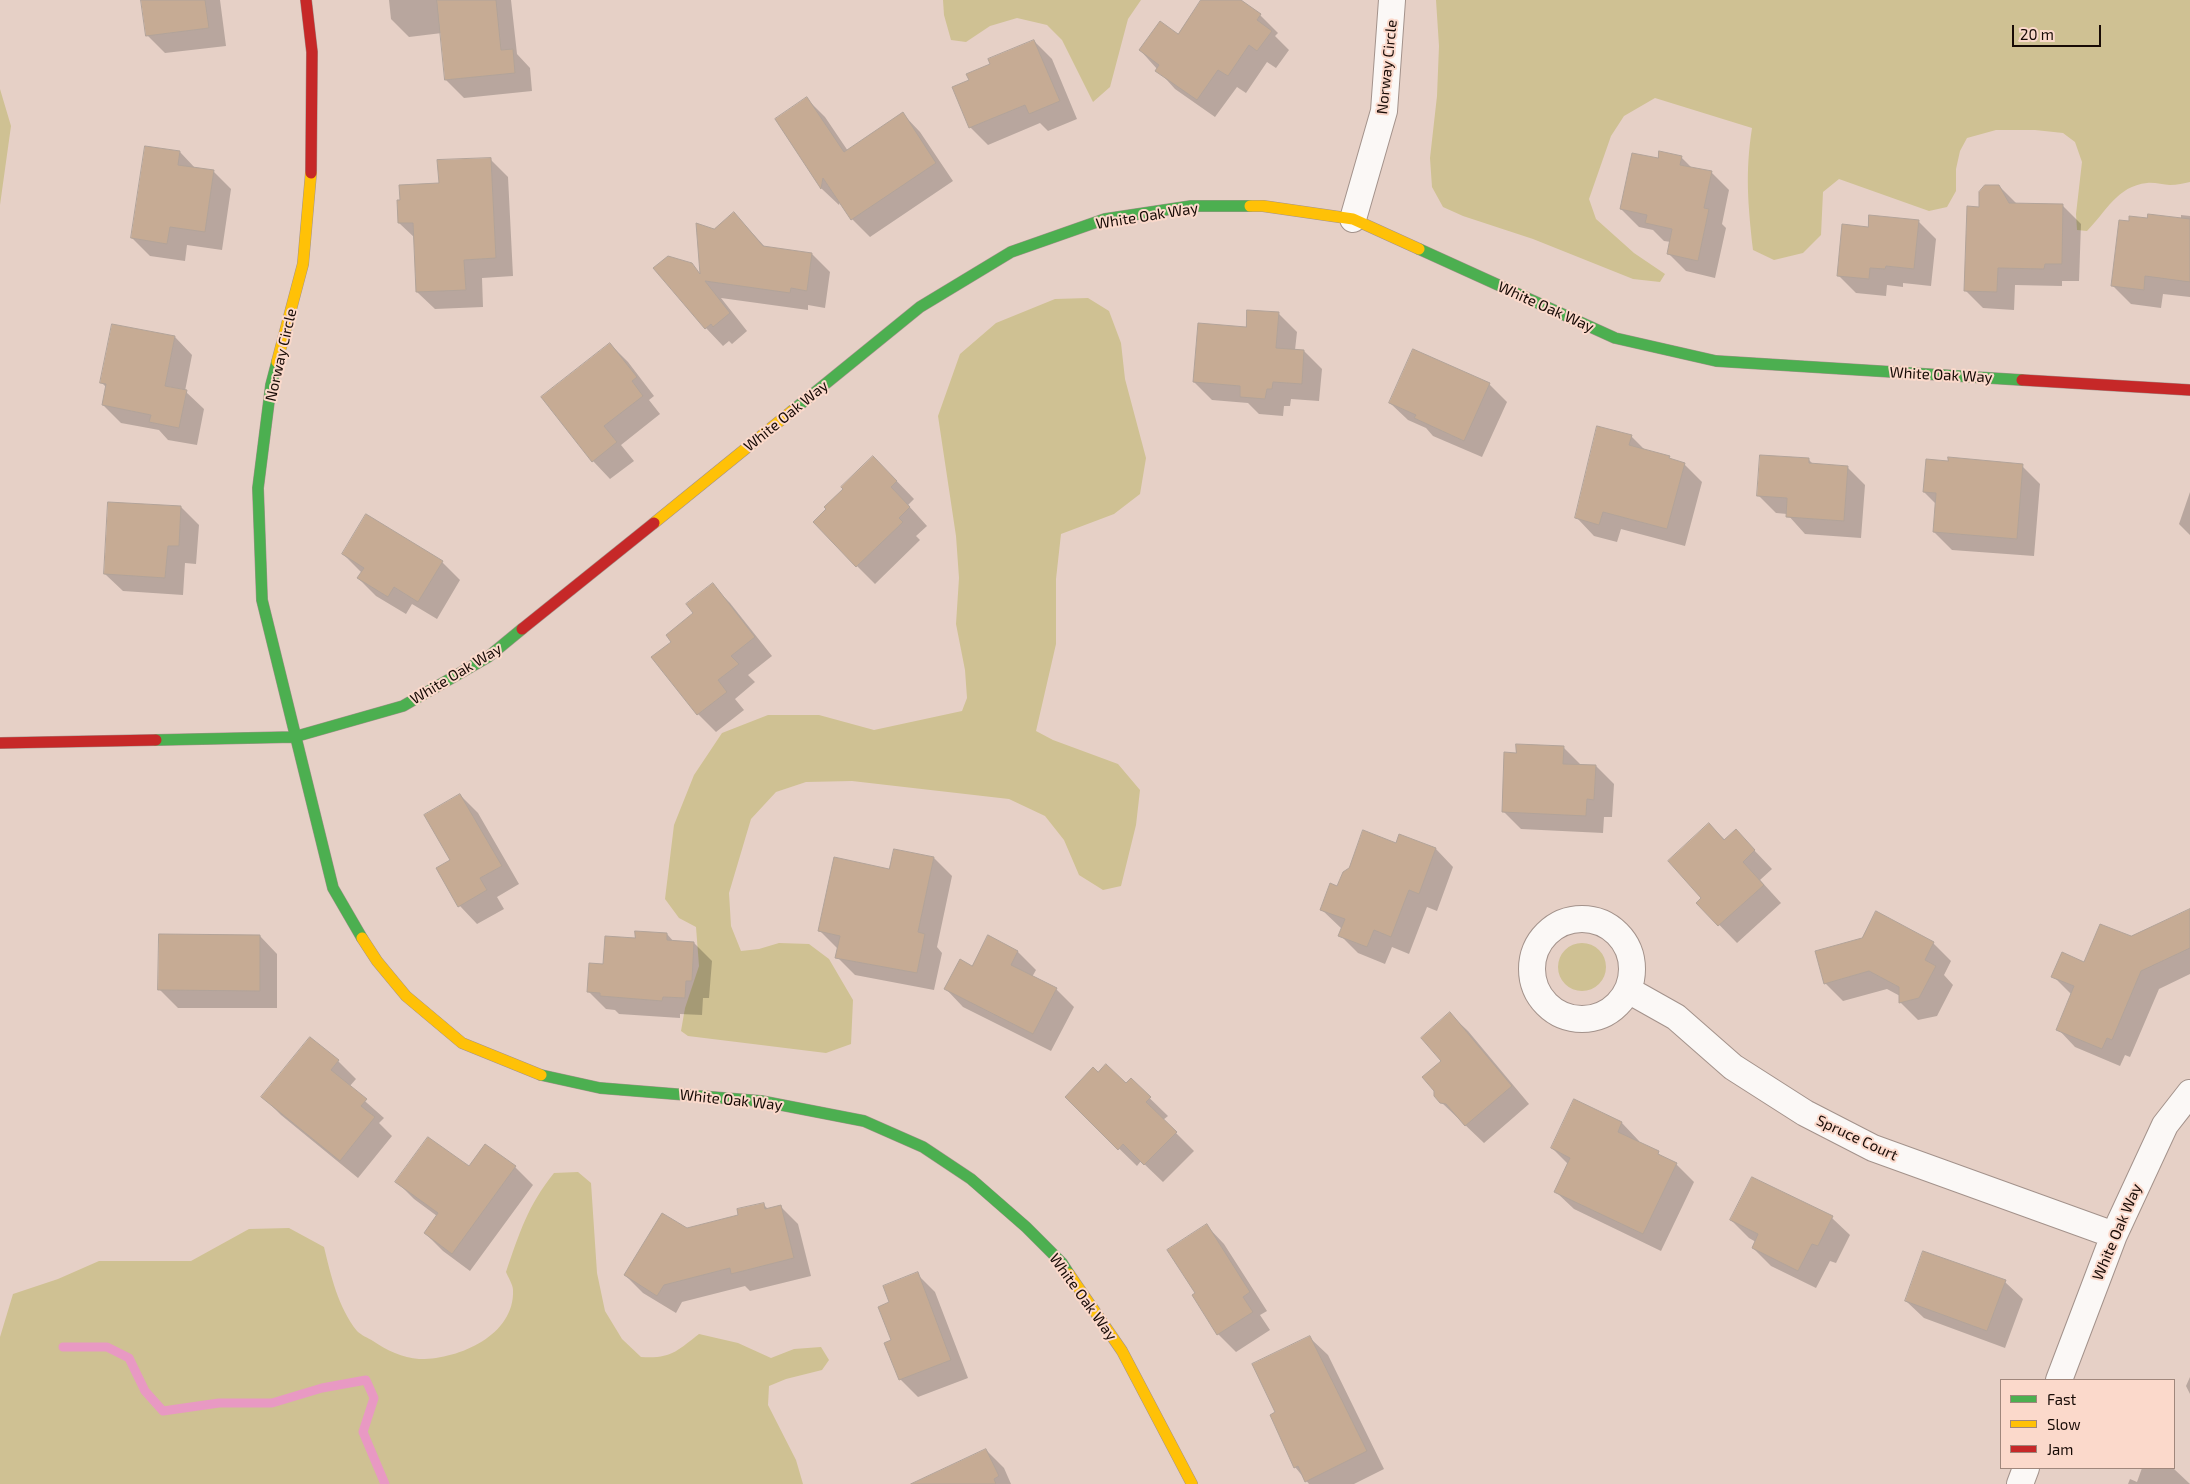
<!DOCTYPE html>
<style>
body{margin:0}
#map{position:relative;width:2190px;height:1484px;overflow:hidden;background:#e6d0c6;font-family:"Exo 2",sans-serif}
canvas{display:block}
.legend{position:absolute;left:2000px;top:1379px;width:175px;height:90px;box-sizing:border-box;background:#fbd9cb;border:1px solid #a0877c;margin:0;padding:6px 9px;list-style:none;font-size:15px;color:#180b06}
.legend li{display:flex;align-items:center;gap:10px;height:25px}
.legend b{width:25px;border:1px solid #a0877c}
.scale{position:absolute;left:2012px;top:25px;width:89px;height:22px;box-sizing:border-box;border:2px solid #180b06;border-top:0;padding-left:6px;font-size:15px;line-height:18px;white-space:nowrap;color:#180b06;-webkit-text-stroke:4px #fbd9cb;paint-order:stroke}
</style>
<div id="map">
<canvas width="2190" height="1484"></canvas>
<ul class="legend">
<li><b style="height:6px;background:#4caf50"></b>Fast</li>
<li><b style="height:6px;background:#ffc107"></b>Slow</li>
<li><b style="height:6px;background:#c62828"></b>Jam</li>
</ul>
<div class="scale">20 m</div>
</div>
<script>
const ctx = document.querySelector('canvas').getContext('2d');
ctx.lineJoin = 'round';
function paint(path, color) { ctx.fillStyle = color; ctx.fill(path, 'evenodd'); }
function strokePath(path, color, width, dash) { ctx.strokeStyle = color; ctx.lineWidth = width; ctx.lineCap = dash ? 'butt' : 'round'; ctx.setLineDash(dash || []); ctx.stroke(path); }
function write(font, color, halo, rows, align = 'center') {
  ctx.font = font + ' "Exo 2",sans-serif'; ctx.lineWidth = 4; ctx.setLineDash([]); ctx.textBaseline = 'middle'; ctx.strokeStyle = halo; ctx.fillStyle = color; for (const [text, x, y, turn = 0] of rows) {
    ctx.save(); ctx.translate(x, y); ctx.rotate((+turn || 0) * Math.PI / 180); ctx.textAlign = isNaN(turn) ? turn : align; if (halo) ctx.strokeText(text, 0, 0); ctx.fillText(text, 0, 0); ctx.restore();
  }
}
const green = new Path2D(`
 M 943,0 L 1141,0 L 1128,19 L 1110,87 L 1093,102 L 1062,40 L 1047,25 L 1017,18 L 990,26 L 966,42 L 951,40 L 944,15 Z
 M 1436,0 L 2190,0 L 2190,182 C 2184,183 2177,185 2170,185 C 2163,185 2154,182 2147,183 C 2117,186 2106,212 2087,231 L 2077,230 L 2076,214 L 2082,162 L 2075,142 L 2063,133 L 2035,130 L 1996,130 L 1967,138 L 1960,151 L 1956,169 L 1956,191 L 1947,207 L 1929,211 L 1839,179 L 1823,192 L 1821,235 L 1803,253 L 1774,260 L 1753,250 C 1748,205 1745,173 1752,128 L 1655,98 L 1624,116 L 1611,136 L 1589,199 L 1596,219 L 1634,253 L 1665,274 L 1660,282 L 1633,279 L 1533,239 L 1463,216 L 1443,207 L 1432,187 L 1430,158 L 1437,96 L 1439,46 Z
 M 0,89 L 11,126 L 0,205 Z
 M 1088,298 L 1109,311 L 1121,343 L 1125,379 L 1146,458 L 1140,494 L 1114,514 L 1061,534 L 1056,579 L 1056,644 L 1036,731 L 1053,740 L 1118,764 L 1140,790 L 1136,825 L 1121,886 L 1103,890 L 1079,875 L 1064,840 L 1045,816 L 1009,799 L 852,781 L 806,782 L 776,792 L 751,819 L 729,893 L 731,926 L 741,951 L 759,949 L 779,943 L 809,944 L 829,959 L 853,1000 L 851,1044 L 826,1053 L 688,1036 L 681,1031 L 685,1008 L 699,966 L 696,927 L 679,918 L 665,899 L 674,825 L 694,775 L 722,733 L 768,715 L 819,715 L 874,730 L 962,711 L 967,698 L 965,670 L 956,624 L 959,578 L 956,536 L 938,416 L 960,354 L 996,323 L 1055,299 Z
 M1558 967a24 24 0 1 1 48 0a24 24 0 1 1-48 0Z
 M 578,1172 L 591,1183 L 597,1273 L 605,1311 L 622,1339 L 641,1357 C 671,1359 677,1351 699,1334 L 738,1343 L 771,1358 L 794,1349 L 821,1347 L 829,1360 L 822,1370 L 786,1379 L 769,1386 L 768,1405 L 796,1460 L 803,1484 L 0,1484 L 0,1337 L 13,1294 L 58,1279 L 99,1261 L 191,1261 L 249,1229 L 289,1228 L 324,1247 C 331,1276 338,1307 357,1331 C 361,1335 368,1338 373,1341 C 386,1350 403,1358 419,1359 C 457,1360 515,1336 513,1290 C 513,1285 508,1277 506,1272 C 519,1234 528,1205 554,1173 Z`);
const shadow = new Path2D(`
 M 143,0 L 220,0 L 226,46 L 165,53 L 147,35 Z
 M 389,0 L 511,0 L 517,54 L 530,68 L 532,91 L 464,98 L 446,80 L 442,33 L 409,37 L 391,19 Z
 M 1210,0 L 1239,0 L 1260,15 L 1278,33 L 1275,36 L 1289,50 L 1276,68 L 1267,62 L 1246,93 L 1237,87 L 1215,117 L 1175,89 L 1140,50 L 1178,35 Z
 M 1034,41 L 1052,59 L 1077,119 L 1048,131 L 1040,123 L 988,145 L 970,127 L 970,81 L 991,65 Z
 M 807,99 L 825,117 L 848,151 L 903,114 L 920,132 L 953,181 L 870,237 L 852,219 L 840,201 L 839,205 L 822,189 L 776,120 Z
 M 180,152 L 196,169 L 213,171 L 231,189 L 222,250 L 187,245 L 185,261 L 150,256 L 132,238 Z
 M 1681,157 L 1693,169 L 1711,172 L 1729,190 L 1722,224 L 1726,228 L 1715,278 L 1686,271 L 1668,253 L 1671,242 L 1664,241 L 1653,230 L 1639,227 L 1621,209 L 1659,160 Z
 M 490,159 L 508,177 L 513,276 L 482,278 L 483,307 L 435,309 L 417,292 L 415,238 L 399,223 L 440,184 Z
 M 1999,186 L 2017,204 L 2063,206 L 2081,224 L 2079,281 L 2062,281 L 2062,286 L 2015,285 L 2014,310 L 1983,308 L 1966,291 Z
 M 734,213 L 766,248 L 812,254 L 830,272 L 825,308 L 808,305 L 808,310 L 721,298 L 747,331 L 732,344 L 729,341 L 723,346 L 706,328 L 691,264 L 701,275 L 714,230 Z
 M 2181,215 L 2190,216 L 2190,297 L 2163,294 L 2161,308 L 2131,304 L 2113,286 L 2130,223 L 2148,220 L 2181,219 Z
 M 1918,221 L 1936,239 L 1931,286 L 1903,283 L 1903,287 L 1887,285 L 1886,296 L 1856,293 L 1838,275 L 1869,228 Z
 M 1279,314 L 1297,332 L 1295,350 L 1304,351 L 1322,369 L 1319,401 L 1291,399 L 1290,406 L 1284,406 L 1283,416 L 1259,414 L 1248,403 L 1212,400 L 1194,382 L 1247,328 Z
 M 175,337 L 192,355 L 185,391 L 204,409 L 197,445 L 168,440 L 159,430 L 121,423 L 103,405 L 107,388 L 101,382 Z
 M 610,344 L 628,362 L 654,396 L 649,400 L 660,414 L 621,445 L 634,461 L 610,479 L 593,461 Z
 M 1489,384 L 1507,402 L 1482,457 L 1433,436 L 1426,428 L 1408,420 L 1390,403 Z
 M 1631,436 L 1646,451 L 1684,464 L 1702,482 L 1685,546 L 1621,529 L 1617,542 L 1594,536 L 1577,518 Z
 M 1809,460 L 1814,465 L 1847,467 L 1865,485 L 1861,538 L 1805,534 L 1787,514 L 1776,513 L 1758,495 Z
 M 2022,466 L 2040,484 L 2034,556 L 1952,550 L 1934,532 L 1936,504 L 1924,492 Z
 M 891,475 L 914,499 L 908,505 L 927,526 L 916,536 L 920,540 L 875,584 L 857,566 L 845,489 Z
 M 2190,492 L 2190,535 L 2179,524 Z
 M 181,507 L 199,525 L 196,564 L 185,563 L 183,595 L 123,591 L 105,574 Z
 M 366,516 L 442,562 L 460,580 L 437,619 L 412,604 L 406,614 L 376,596 L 358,578 L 362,573 L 343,554 Z
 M 712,585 L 730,603 L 772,656 L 748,675 L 755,682 L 735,699 L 744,710 L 716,732 L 698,714 L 653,657 L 673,642 L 695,613 Z
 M 1563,747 L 1582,766 L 1596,766 L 1614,784 L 1612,817 L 1604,817 L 1603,833 L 1521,829 L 1503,811 L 1517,754 Z
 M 460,795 L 478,813 L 519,884 L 497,897 L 504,909 L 477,924 L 460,906 L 452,860 Z
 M 1709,824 L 1725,840 L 1736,831 L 1772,869 L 1760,880 L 1781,903 L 1737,943 L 1698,903 L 1703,898 Z
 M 1396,845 L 1436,849 L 1453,867 L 1437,911 L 1427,907 L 1409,954 L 1392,947 L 1385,964 L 1358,953 L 1340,935 L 1342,929 L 1321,909 L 1337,888 Z
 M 934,858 L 952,876 L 937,947 L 942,953 L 934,990 L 855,975 L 837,957 L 838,949 L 820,931 L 890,870 Z
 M 2190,912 L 2190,974 L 2159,989 L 2130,1057 L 2125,1055 L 2120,1066 L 2075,1047 L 2058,1029 L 2071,994 L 2053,976 L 2085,964 L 2131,938 Z
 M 667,934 L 674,942 L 694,943 L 712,961 L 709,998 L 703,998 L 702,1015 L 680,1014 L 680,1018 L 619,1014 L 615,1010 L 606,1009 L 588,991 L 604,966 L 636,939 Z
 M 260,936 L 277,954 L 277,1008 L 178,1008 L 160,990 Z
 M 989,937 L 1018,952 L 1036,970 L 1032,977 L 1056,989 L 1074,1007 L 1051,1051 L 963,1007 L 946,989 L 972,968 Z
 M 1933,943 L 1951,961 L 1944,975 L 1953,985 L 1937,1016 L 1918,1020 L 1901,1003 L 1900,996 L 1887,989 L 1843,1001 L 1825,983 Z
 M 1450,1014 L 1468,1031 L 1529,1104 L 1484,1143 L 1441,1102 L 1442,1061 Z
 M 338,1061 L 356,1079 L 349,1087 L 384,1118 L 379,1123 L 392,1136 L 358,1178 L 281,1115 L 263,1097 Z
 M 1098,1074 L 1126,1085 L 1131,1080 L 1168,1116 L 1163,1120 L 1194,1151 L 1163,1182 L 1141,1161 L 1137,1166 L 1066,1097 Z
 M 1574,1101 L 1622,1123 L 1639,1141 L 1639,1143 L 1676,1164 L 1694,1182 L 1661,1251 L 1574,1209 L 1556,1192 L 1569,1165 L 1552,1148 Z
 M 485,1146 L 515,1167 L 533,1185 L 470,1271 L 443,1251 L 425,1233 L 437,1216 L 414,1199 L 397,1182 L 469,1168 Z
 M 763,1204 L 768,1209 L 780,1206 L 798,1224 L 811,1276 L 750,1291 L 745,1286 L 682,1302 L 676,1313 L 643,1293 L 625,1275 Z
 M 1832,1218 L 1850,1235 L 1836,1263 L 1830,1261 L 1816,1288 L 1771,1266 L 1753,1248 L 1756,1242 L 1749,1238 L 1731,1220 Z
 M 1207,1226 L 1224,1244 L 1267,1311 L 1260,1315 L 1270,1330 L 1236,1352 L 1218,1334 L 1194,1296 L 1197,1294 Z
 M 917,1274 L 935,1292 L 968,1378 L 918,1397 L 900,1379 L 893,1341 L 890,1303 Z
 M 2005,1282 L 2023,1299 L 2005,1348 L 1924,1318 L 1906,1301 Z
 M 1310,1338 L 1328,1355 L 1384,1469 L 1354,1484 L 1309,1484 L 1295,1467 L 1277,1413 Z
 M 2190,1377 L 2190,1394 L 2186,1386 Z
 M 986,1450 L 1004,1468 L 1011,1484 L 933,1484 Z
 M 2142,1468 L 2173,1468 L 2190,1484 L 2128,1484 L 2130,1479 L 2137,1482 Z`);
const stream = new Path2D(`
 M 63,1347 L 107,1347 L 129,1358 L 145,1391 L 163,1411 L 219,1403 L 272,1403 L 322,1388 L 366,1380 L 374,1398 L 363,1432 L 385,1484`);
const building = new Path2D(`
 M 141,0 L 205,0 L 209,28 L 146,36 Z
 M 437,0 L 496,0 L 501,50 L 513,49 L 515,73 L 445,80 Z
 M 1201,0 L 1241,0 L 1261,14 L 1257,20 L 1272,31 L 1257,51 L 1249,45 L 1228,76 L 1218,70 L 1197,100 L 1155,71 L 1159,65 L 1139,50 L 1160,21 L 1178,34 Z
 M 1034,40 L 1060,101 L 1029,114 L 1025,105 L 969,128 L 952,87 L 969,80 L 966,74 L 990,64 L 988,59 Z
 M 807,97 L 844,152 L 903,112 L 936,163 L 851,220 L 823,178 L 821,189 L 775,119 Z
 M 145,146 L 180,151 L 178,165 L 214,170 L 205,232 L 170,227 L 167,244 L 131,238 Z
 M 1659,151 L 1682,156 L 1680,165 L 1712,171 L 1704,208 L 1709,209 L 1698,261 L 1667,254 L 1672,229 L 1645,223 L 1647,215 L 1620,209 L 1632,153 L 1658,158 Z
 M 491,158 L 496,258 L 464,260 L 466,290 L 416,292 L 413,223 L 398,223 L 397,200 L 400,200 L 399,185 L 439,183 L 437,160 Z
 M 1985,185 L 1999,185 L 2009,203 L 2063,204 L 2062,264 L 2045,264 L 2044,269 L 1998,268 L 1997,292 L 1964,291 L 1967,206 L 1979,207 L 1979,192 Z
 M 734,212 L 763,246 L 812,253 L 807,291 L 791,288 L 790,293 L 705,281 L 730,313 L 713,327 L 711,324 L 705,329 L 653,268 L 668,256 L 692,263 L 700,274 L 696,223 L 714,229 Z
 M 2148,214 L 2190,219 L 2190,282 L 2145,276 L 2144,290 L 2111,286 L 2119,220 L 2129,221 L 2129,216 L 2147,218 Z
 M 1869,215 L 1919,220 L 1914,269 L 1886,266 L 1885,269 L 1870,268 L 1869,279 L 1837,276 L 1842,224 L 1868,227 Z
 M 1247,310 L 1279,312 L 1276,348 L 1304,350 L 1302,384 L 1273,382 L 1272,389 L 1267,389 L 1265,399 L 1240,397 L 1240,386 L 1193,382 L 1198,323 L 1246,327 Z
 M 112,324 L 175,336 L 165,386 L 187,390 L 179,428 L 149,422 L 151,415 L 102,405 L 106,384 L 100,383 Z
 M 610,343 L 637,377 L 632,381 L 643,396 L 604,426 L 617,442 L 592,462 L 541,397 Z
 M 1413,349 L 1490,383 L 1464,441 L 1414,418 L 1416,415 L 1389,403 Z
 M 1597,426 L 1632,435 L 1629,445 L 1670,456 L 1669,458 L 1685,463 L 1667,529 L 1603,512 L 1599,525 L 1575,518 Z
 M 1760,455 L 1809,458 L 1809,463 L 1848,466 L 1844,521 L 1786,517 L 1787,498 L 1757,496 Z
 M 873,456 L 897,481 L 891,487 L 910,507 L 899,518 L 903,522 L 856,567 L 813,522 L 826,509 L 824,507 L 843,489 L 841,487 Z
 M 1948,457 L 2023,464 L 2017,539 L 1933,532 L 1936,493 L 1923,492 L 1926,459 L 1948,461 Z
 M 108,502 L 181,506 L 179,546 L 168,546 L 165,578 L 104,574 Z
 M 366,514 L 443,561 L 418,602 L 394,587 L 388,597 L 357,578 L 364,568 L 342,554 Z
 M 713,583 L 755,637 L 731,656 L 739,664 L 718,680 L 727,692 L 697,715 L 651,657 L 671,642 L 666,635 L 693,613 L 686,604 Z
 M 1516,744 L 1564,746 L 1563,764 L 1596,765 L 1594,800 L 1587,799 L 1586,816 L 1502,812 L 1504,752 L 1516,753 Z
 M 460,794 L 502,866 L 480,878 L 487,890 L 458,907 L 436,868 L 450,860 L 424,815 Z
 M 1709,823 L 1724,840 L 1736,829 L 1755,850 L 1743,862 L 1764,885 L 1718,926 L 1696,903 L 1701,898 L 1668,861 Z
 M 1363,830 L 1396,843 L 1399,834 L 1436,848 L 1419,894 L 1409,890 L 1391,937 L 1374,930 L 1367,947 L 1338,936 L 1345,919 L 1320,910 L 1330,883 L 1337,886 L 1343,872 L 1349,868 Z
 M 894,849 L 934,857 L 918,932 L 925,934 L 917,973 L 835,958 L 840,936 L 818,931 L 834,857 L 889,869 Z
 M 2190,909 L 2190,948 L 2141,971 L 2112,1040 L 2107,1038 L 2102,1049 L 2056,1030 L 2074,986 L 2051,977 L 2062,952 L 2084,962 L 2100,924 L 2131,936 Z
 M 1876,911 L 1934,942 L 1925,960 L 1936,966 L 1919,998 L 1899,1003 L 1899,987 L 1869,971 L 1824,984 L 1815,951 L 1862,938 Z
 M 635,931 L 667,933 L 667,940 L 694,942 L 692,981 L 686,981 L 685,998 L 663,997 L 662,1001 L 600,996 L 600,993 L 587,992 L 589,963 L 603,964 L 605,936 L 635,938 Z
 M 159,934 L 260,935 L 260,991 L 158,990 Z
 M 988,935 L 1018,951 L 1011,965 L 1057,988 L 1033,1034 L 944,989 L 960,959 L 972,966 Z
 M 1450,1012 L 1512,1086 L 1465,1126 L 1446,1104 L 1440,1103 L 1434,1096 L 1434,1091 L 1422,1077 L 1441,1061 L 1421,1038 Z
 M 310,1037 L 339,1060 L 331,1070 L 367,1099 L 361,1106 L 375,1117 L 340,1161 L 261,1097 Z
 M 1106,1064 L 1126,1083 L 1131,1078 L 1151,1097 L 1146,1102 L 1177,1132 L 1144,1165 L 1123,1144 L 1118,1150 L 1065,1097 L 1093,1067 L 1098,1072 Z
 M 1574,1099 L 1622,1122 L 1618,1132 L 1659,1151 L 1658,1154 L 1677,1163 L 1643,1234 L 1554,1192 L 1570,1158 L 1551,1148 Z
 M 428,1137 L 469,1166 L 485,1144 L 516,1166 L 452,1254 L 424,1233 L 438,1213 L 395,1182 Z
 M 1752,1177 L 1833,1216 L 1818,1246 L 1812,1244 L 1798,1271 L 1752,1248 L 1758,1234 L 1730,1220 Z
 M 764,1203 L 765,1209 L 781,1205 L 794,1258 L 731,1274 L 730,1268 L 664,1285 L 657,1296 L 624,1275 L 662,1213 L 687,1228 L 738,1215 L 737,1209 Z
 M 1207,1224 L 1250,1292 L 1243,1297 L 1253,1312 L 1217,1335 L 1192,1295 L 1195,1293 L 1167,1250 Z
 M 1923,1251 L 2006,1280 L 1987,1331 L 1905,1301 Z
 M 918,1272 L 951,1360 L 899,1380 L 884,1343 L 891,1340 L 878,1307 L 889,1302 L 883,1286 Z
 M 1310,1336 L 1367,1451 L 1305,1482 L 1298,1466 L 1294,1468 L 1270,1415 L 1275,1412 L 1252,1364 Z
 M 986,1449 L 999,1476 L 994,1479 L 996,1484 L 911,1484 Z`);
const street = new Path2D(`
 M 1353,219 L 1384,111 L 1392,0
 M1532 969a50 50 0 1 1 100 0a50 50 0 1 1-100 0Z
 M 1628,990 L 1676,1017 L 1733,1067 L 1805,1113 L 1873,1148 L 2114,1235
 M 2059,1380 L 2114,1235 L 2165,1125 L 2190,1093
 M 2020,1484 L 2026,1468`);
const fast = new Path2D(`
 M 1419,249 L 1615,338 L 1716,361 L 2022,380
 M 277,362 L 271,385 L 258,488 L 262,600 L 333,888 L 362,938
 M 792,411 L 920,307 L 1011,252 L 1105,219 L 1191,206 L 1250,206
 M 156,740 L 294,737 L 403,706 L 488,657 L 522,629
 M 541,1075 L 600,1088 L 761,1101 L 864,1121 L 923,1147 L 971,1179 L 1026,1227 L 1062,1263 L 1069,1274`);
const slow = new Path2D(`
 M 1250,206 L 1263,206 L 1353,219 L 1419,249
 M 277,362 L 303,264 L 311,173
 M 654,523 L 792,411
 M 362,938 L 377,961 L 406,996 L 462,1043 L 541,1075
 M 1069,1274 L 1122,1351 L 1192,1484`);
const jam = new Path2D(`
 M 306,0 L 312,52 L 311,173
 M 2022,380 L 2190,390
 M 522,629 L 654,523
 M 0,743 L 156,740`);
const streetNames = [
 ["Norway Circle",1387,67,-84],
 ["White Oak Way",1147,216,-9],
 ["White Oak Way",1546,307,24],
 ["Norway Circle",281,355,-77],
 ["White Oak Way",1941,375,3],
 ["White Oak Way",786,416,-39],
 ["White Oak Way",456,674,-31],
 ["White Oak Way",731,1100,6],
 ["Spruce Court",1857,1138,25],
 ["White Oak Way",2117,1232,-67],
 ["White Oak Way",1083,1297,54]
];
paint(green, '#cfc193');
paint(shadow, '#0003');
strokePath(stream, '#e899c3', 9);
paint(building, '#c6ab94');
strokePath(building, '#b2a399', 1);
strokePath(street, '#a3928b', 28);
strokePath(fast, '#a3928b', 12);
strokePath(slow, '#a3928b', 12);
strokePath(jam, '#a3928b', 12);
strokePath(street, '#fbf8f6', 26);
strokePath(fast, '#4caf50', 11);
strokePath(slow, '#ffc107', 11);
strokePath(jam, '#c62828', 11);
write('15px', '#180b06', '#fbd9cb', streetNames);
</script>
